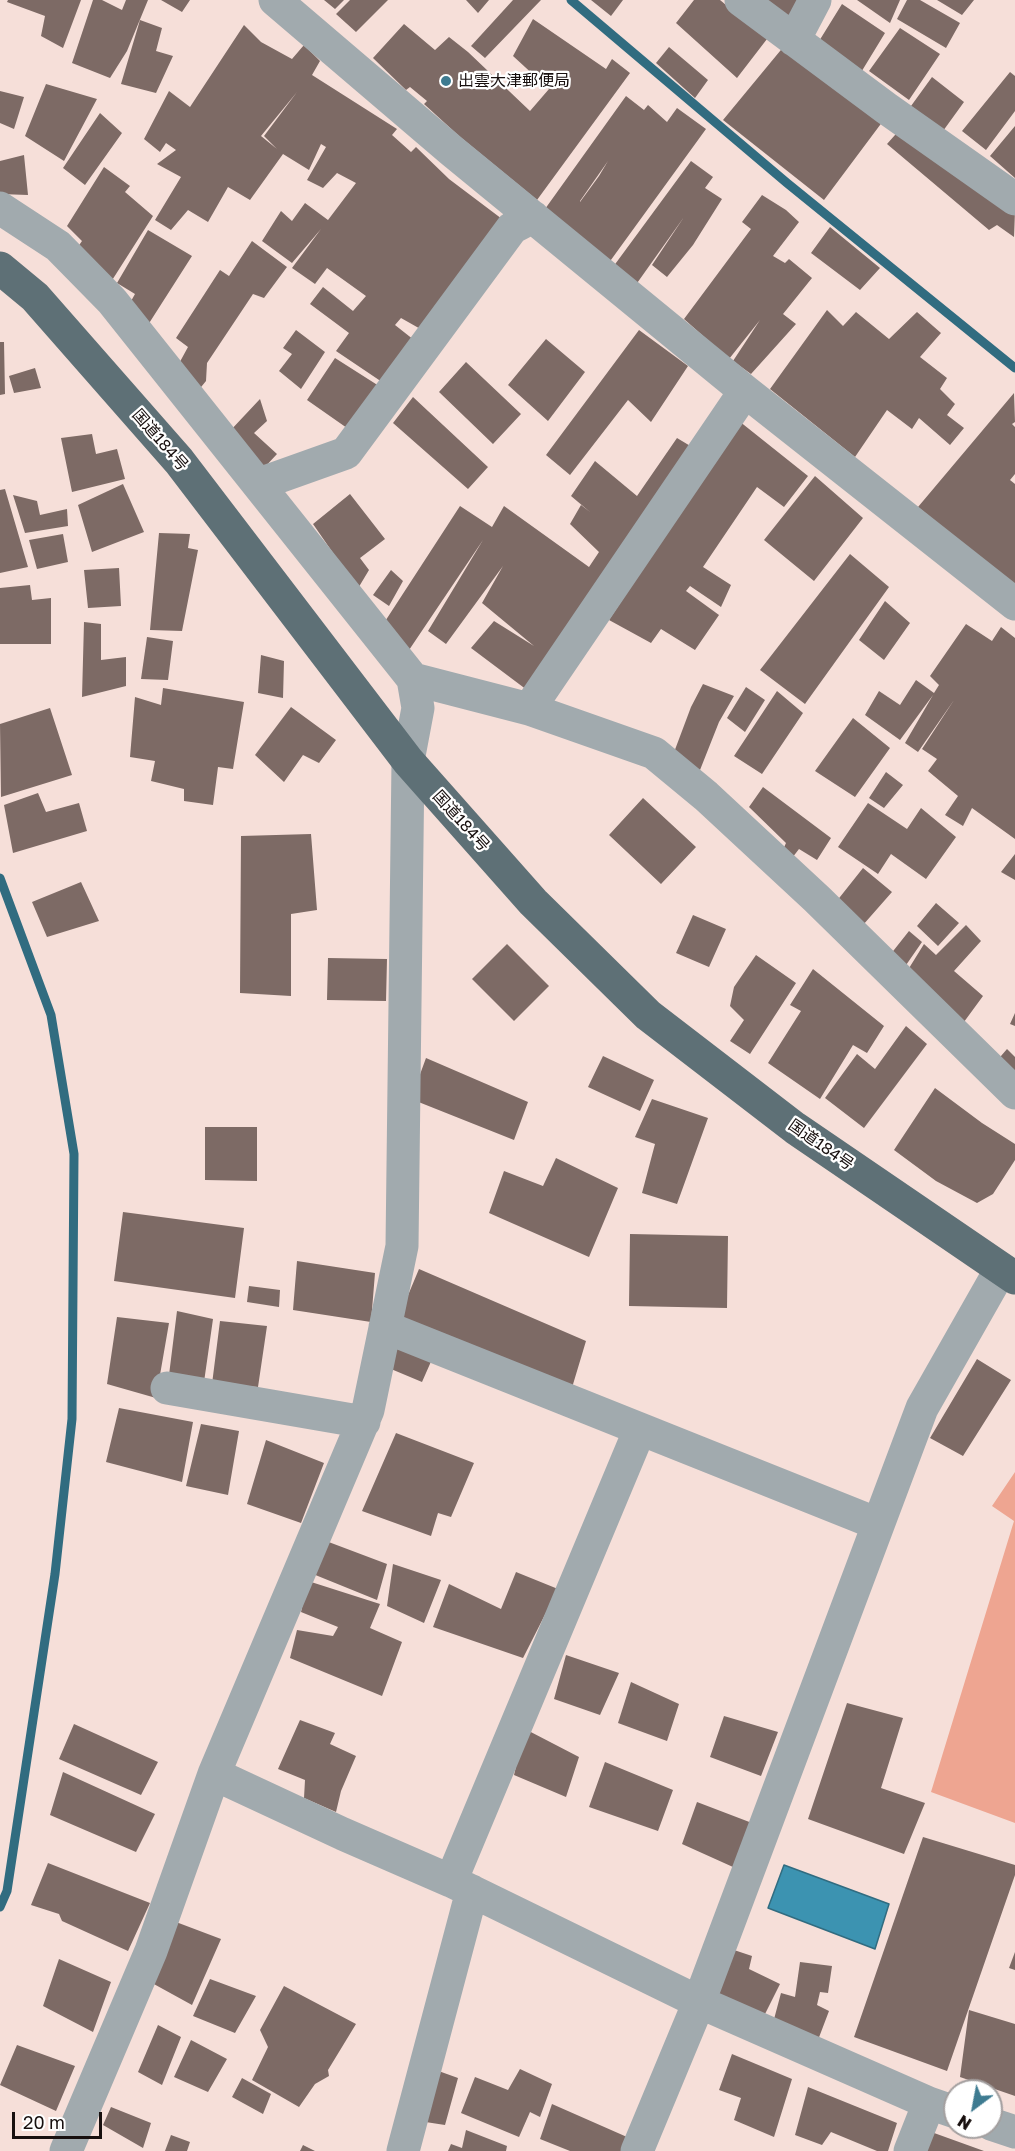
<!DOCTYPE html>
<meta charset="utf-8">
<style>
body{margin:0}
#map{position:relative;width:1015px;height:2151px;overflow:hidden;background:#f6dfd9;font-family:"Golos Text",sans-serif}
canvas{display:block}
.north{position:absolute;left:943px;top:2079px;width:60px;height:60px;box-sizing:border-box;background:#fff;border:2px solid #a39f9f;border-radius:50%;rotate:212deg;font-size:16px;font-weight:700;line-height:24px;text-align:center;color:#18100f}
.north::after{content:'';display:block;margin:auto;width:21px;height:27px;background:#3e7b91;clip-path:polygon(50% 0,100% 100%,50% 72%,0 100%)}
.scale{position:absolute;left:12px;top:2112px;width:90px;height:27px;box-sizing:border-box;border:3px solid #18100f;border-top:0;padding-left:8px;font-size:18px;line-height:21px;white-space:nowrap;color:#18100f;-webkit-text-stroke:4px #fff;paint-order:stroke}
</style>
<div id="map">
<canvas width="1015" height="2151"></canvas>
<div class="north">N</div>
<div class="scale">20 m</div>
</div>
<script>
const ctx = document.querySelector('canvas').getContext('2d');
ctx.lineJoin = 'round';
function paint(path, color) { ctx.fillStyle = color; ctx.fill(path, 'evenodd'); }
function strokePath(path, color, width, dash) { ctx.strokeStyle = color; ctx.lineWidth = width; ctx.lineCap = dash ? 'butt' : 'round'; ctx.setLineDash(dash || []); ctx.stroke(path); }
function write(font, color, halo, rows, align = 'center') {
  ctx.font = font + ' "Golos Text","Noto Sans JP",sans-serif'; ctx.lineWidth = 4.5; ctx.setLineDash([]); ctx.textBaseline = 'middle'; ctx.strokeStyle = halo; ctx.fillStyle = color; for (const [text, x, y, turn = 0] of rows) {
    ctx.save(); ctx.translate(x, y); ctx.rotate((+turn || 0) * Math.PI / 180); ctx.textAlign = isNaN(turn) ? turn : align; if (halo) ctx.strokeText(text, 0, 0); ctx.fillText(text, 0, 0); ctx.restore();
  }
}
const green = new Path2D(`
 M 1015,1472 L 1015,1823 L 931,1792 L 1014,1521 L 992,1506 Z`);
const water = new Path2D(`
 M 784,1865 L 889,1904 L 875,1949 L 768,1908 Z`);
const stream = new Path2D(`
 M 571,0 L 787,183 L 1015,368
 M 0,878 L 51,1015 L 74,1154 L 72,1419 L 55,1574 L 7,1891 L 0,1907`);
const building = new Path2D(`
 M 8,0 L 81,0 L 63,48 L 41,36 L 45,16 L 7,2 Z
 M 93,0 L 102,0 L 122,10 L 126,0 L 148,0 L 127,51 L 110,78 L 72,63 Z
 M 161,0 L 190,0 L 182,12 Z
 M 324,0 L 344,0 L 335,9 Z
 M 350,0 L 388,0 L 356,32 L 336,14 Z
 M 466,0 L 489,0 L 478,13 Z
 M 513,0 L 541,0 L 485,58 L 471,46 Z
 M 591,0 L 623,0 L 611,16 Z
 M 694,0 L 720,0 L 767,39 L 737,78 L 676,23 Z
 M 757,0 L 801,0 L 785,23 Z
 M 857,0 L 900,0 L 890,23 Z
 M 907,0 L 920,0 L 960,23 L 946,48 L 897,19 Z
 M 937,0 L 974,0 L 962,15 Z
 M 842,4 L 885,33 L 860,74 L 816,46 Z
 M 533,19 L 606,69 L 612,59 L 630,73 L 537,200 L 459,136 L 424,104 L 427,101 L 410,87 L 406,90 L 373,58 L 404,24 L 435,50 L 449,37 L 468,52 L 530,111 L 549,89 L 513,56 Z
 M 140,20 L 162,28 L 156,51 L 173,56 L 156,93 L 121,84 Z
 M 244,25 L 261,42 L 292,59 L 304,45 L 320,61 L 312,75 L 397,129 L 392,135 L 411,152 L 416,147 L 449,179 L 506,222 L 424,331 L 401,318 L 395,325 L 414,340 L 382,382 L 336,351 L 349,333 L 310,304 L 323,287 L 353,311 L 366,296 L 327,268 L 315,284 L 292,268 L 321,229 L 292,263 L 262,241 L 281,211 L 292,221 L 305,203 L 328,220 L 356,183 L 337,173 L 323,188 L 307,180 L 326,147 L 321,144 L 309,170 L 283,154 L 250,200 L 228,187 L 208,222 L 188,210 L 171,230 L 155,220 L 181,177 L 157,164 L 176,150 L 166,143 L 160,152 L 144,139 L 169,91 L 190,107 ZM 297,92 L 264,136 L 277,149 L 261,136 Z
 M 900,28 L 940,54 L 909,100 L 869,71 Z
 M 785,45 L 886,117 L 824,200 L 723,120 Z
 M 669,47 L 708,80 L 695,98 L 656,63 Z
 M 1010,72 L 1015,76 L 1015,111 L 986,150 L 962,131 Z
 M 932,77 L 964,102 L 943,131 L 911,106 Z
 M 46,84 L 97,99 L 64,161 L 25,136 Z
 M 0,91 L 24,97 L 14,129 L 0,123 Z
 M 626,96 L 644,110 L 648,105 L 667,122 L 677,108 L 706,129 L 608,264 L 545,209 ZM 608,161 L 599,176 L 580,202 L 580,201 Z
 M 100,113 L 122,133 L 85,185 L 63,168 Z
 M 903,126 L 1015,211 L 1014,237 L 997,225 L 989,230 L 887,144 Z
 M 1015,126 L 1015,178 L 990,156 Z
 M 24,155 L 28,195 L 0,194 L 0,161 Z
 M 691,161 L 713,177 L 705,188 L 722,199 L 693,245 L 667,277 L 652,265 L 684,217 L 635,286 L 613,267 Z
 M 104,167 L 130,186 L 125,192 L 153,216 L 109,285 L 73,254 L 82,241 L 67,226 Z
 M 762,195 L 786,210 L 799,222 L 773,256 L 785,263 L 789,259 L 812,278 L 783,314 L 796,324 L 751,374 L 733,361 L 760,320 L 729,359 L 684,319 L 751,229 L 742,222 Z
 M 830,227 L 880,268 L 860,290 L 811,253 Z
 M 148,230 L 192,256 L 146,328 L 126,310 L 135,294 L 117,283 Z
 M 252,241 L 287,267 L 264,298 L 253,294 L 207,363 L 206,381 L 197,392 L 176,369 L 188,347 L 176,338 L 220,270 L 229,276 Z
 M 827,310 L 843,326 L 856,312 L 889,339 L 917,312 L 941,333 L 920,357 L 947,378 L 940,389 L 955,404 L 947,415 L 964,428 L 950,445 L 919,418 L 912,429 L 887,410 L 855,457 L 770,389 Z
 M 296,330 L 325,352 L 301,389 L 279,371 L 292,354 L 283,348 Z
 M 639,330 L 688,366 L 651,422 L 628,400 L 570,475 L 546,455 Z
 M 546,339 L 585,372 L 548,421 L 508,385 Z
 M 0,342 L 4,342 L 5,394 L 0,395 Z
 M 335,358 L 379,386 L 347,428 L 307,400 Z
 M 466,362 L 521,414 L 493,444 L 439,392 Z
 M 35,368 L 41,388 L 14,393 L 9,376 Z
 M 1014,393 L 1015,422 L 1012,424 L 1015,427 L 1015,474 L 1010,480 L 1015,484 L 1015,587 L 918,507 Z
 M 413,397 L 488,467 L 468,489 L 393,423 Z
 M 260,399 L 267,421 L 254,433 L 277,454 L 263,469 L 229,432 Z
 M 739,421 L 808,476 L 784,507 L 757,487 L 703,567 L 731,585 L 721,607 L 690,586 L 686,591 L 719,615 L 695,650 L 661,629 L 651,643 L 609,620 Z
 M 92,434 L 96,454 L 117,449 L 125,479 L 72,492 L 61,438 Z
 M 677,438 L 697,450 L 531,693 L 471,648 L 494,621 L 534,646 L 482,603 L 503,566 L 446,644 L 428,631 L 483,540 L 405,656 L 382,626 L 460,506 L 492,527 L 504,506 L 589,567 L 599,552 L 570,524 L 581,505 L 590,512 L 571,496 L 595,461 L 637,496 Z
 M 815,476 L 863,518 L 814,581 L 764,540 Z
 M 123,484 L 144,532 L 92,552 L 78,505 Z
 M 5,489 L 28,567 L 0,573 L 0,490 Z
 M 350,494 L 385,539 L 360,558 L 369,570 L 354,595 L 342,566 L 313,524 Z
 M 13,495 L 37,501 L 40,515 L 67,509 L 68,526 L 25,533 Z
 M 159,533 L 190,534 L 188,548 L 198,550 L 182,631 L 150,630 Z
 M 63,534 L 68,562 L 37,569 L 29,540 Z
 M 850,554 L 889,587 L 805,704 L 760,670 Z
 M 119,568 L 121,606 L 88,608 L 84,570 Z
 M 391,570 L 403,581 L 389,606 L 373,595 Z
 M 30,585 L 32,600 L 51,598 L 51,644 L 0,644 L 0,588 Z
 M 885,601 L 910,623 L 884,660 L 859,640 Z
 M 84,622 L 101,624 L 101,660 L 126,657 L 126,686 L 82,697 Z
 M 966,624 L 992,641 L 1001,627 L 1015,638 L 1015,839 L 972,808 L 963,826 L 945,815 L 958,796 L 928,771 L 937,759 L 922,749 L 954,700 L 918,752 L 905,743 L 933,695 L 900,740 L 865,715 L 879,691 L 900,705 L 916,680 L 934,693 L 939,685 L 930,676 Z
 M 147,637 L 173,641 L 168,680 L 141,679 Z
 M 261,655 L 284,661 L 283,698 L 258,693 Z
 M 703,684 L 734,696 L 719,722 L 700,770 L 673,755 L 691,707 Z
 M 746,687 L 765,700 L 745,732 L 727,718 Z
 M 163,688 L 244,702 L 233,769 L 218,767 L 213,805 L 184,801 L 184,789 L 151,781 L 155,761 L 130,757 L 135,697 L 161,705 Z
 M 777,691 L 803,713 L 762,774 L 734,756 Z
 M 291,707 L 336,740 L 319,763 L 303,755 L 284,782 L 255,755 Z
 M 50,708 L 72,775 L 1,797 L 0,724 Z
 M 853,718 L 890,748 L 855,797 L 815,771 Z
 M 886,772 L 903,785 L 884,808 L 869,798 Z
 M 763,787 L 831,838 L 817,860 L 799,849 L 789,862 L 781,854 L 786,843 L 749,807 Z
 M 38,793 L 46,812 L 79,803 L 87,831 L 13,853 L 4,805 Z
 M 643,798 L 696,847 L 661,884 L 609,835 Z
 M 868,803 L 907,829 L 921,808 L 956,837 L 926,879 L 891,854 L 878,874 L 838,847 Z
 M 311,834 L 317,910 L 291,914 L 291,996 L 240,993 L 241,836 Z
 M 1015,854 L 1015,880 L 1001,872 Z
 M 863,868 L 892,892 L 863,925 L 836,902 Z
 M 81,882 L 99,921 L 47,937 L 32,902 Z
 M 936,903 L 959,923 L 938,946 L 917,926 Z
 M 693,915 L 726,929 L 709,967 L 676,953 Z
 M 966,925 L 981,941 L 954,971 L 983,996 L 961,1026 L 906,973 L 924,944 L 936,955 Z
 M 909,931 L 922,942 L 904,968 L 890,955 Z
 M 507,944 L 549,986 L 514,1021 L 472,979 Z
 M 756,955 L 796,983 L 750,1054 L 730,1041 L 744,1020 L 730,1006 L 734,987 Z
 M 328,958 L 387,959 L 386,1001 L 327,1000 Z
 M 813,969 L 884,1026 L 867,1053 L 853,1045 L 820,1099 L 768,1063 L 801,1011 L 790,1005 Z
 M 1015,1013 L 1015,1026 L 1010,1024 Z
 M 906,1026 L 927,1044 L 864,1128 L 825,1098 L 857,1054 L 875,1069 Z
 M 1007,1049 L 1015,1057 L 1015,1084 L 995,1063 Z
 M 603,1056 L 654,1080 L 640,1111 L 588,1087 Z
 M 426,1058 L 528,1102 L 514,1140 L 411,1099 Z
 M 935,1088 L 982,1123 L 1015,1144 L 1015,1160 L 993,1194 L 977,1203 L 936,1181 L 894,1150 Z
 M 652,1099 L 708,1118 L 677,1204 L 642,1193 L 655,1144 L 635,1137 Z
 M 205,1127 L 257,1127 L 257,1181 L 205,1180 Z
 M 556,1158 L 618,1188 L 589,1257 L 489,1213 L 504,1171 L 543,1186 Z
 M 123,1212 L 244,1228 L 235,1298 L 114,1281 Z
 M 630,1234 L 728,1236 L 727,1308 L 629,1306 Z
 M 297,1261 L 375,1273 L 371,1322 L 293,1310 Z
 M 419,1269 L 586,1341 L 571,1391 L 396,1324 Z
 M 249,1286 L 280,1290 L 279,1307 L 247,1302 Z
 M 177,1311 L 213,1319 L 204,1382 L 169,1375 Z
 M 117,1317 L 169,1323 L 156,1398 L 107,1384 Z
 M 220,1321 L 267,1326 L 258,1387 L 212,1384 Z
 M 398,1344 L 433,1357 L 422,1382 L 391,1369 Z
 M 977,1359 L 1011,1380 L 963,1456 L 930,1438 Z
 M 119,1408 L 193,1422 L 182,1482 L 106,1462 Z
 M 201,1424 L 239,1431 L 228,1495 L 186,1486 Z
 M 396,1433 L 474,1463 L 451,1517 L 438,1513 L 431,1536 L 362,1511 Z
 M 266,1440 L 324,1463 L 301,1523 L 247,1504 Z
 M 326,1541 L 387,1564 L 377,1600 L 308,1572 Z
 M 393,1564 L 441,1580 L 424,1623 L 387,1606 Z
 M 516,1572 L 558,1589 L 523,1658 L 433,1627 L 449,1584 L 501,1609 Z
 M 308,1581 L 380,1604 L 370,1628 L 402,1642 L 382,1696 L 290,1658 L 297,1630 L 333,1636 L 338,1627 L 301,1612 Z
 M 566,1655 L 619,1673 L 600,1715 L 554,1699 Z
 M 631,1682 L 679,1704 L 667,1741 L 618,1723 Z
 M 847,1703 L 903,1718 L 881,1788 L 925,1803 L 904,1854 L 808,1819 Z
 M 724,1716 L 778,1732 L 761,1776 L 710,1757 Z
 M 300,1720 L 335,1733 L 330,1744 L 356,1756 L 341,1791 L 336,1812 L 304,1798 L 305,1780 L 278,1769 Z
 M 74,1724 L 158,1762 L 141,1795 L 59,1759 Z
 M 525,1729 L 579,1757 L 566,1797 L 514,1775 Z
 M 605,1762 L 673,1790 L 658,1831 L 589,1807 Z
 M 63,1772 L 155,1814 L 136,1852 L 50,1815 Z
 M 697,1802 L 752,1823 L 733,1867 L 682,1844 Z
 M 923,1837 L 1015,1865 L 1015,1875 L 947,2071 L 854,2037 Z
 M 48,1863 L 150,1903 L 128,1951 L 62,1921 L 59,1914 L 31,1905 Z
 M 176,1922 L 221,1939 L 192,2005 L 152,1983 Z
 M 728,1948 L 752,1956 L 749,1969 L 780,1984 L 763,2018 L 714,1996 Z
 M 1015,1952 L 1015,1970 L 1009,1968 Z
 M 59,1959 L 111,1982 L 93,2032 L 43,2006 Z
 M 800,1962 L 832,1966 L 828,1993 L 820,1992 L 817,2005 L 829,2011 L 818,2040 L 773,2023 L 781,1993 L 795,1997 Z
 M 210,1979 L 256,1996 L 235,2033 L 193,2016 Z
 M 284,1986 L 356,2024 L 328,2070 L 329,2076 L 315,2084 L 299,2107 L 252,2080 L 268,2047 L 260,2030 Z
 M 969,2010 L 1015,2024 L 1015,2096 L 960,2077 Z
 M 158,2025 L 181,2037 L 162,2085 L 138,2072 Z
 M 191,2040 L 227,2059 L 208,2092 L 174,2077 Z
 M 17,2045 L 75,2066 L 56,2111 L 0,2085 Z
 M 732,2054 L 792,2079 L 774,2137 L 734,2120 L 741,2098 L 719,2090 Z
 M 433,2069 L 458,2078 L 445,2125 L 419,2121 Z
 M 520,2069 L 552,2084 L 540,2117 L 530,2112 L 519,2137 L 461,2113 L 475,2077 L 508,2090 Z
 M 242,2078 L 271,2094 L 263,2114 L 232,2097 Z
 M 808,2087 L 897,2123 L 888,2151 L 877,2151 L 831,2132 L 822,2145 L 795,2135 Z
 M 552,2104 L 627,2137 L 621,2151 L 570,2151 L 540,2139 Z
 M 111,2107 L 151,2123 L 143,2148 L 103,2125 Z
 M 923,2129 L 984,2151 L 916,2151 Z
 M 466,2130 L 507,2146 L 506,2151 L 448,2151 L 451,2144 L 462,2148 Z
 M 171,2135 L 190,2142 L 187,2151 L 165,2151 Z
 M 303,2145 L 315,2151 L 300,2151 Z`);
const minor = new Path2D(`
 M 275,0 L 452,151 L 745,391 L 1015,604
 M 741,0 L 886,108 L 1015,199
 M 794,40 L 815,0
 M 0,208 L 58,246 L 112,301 L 413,679
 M 259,484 L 346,453 L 512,228 L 533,217
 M 529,709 L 745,391
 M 385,1327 L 878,1524
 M 167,1388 L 364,1422
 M 214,1774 L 343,1834 L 451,1881 L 699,2002 L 929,2103 L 955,2112
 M 451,1881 L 640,1429
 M 991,2124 L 1015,2132
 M 66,2151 L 151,1951 L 214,1774 L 368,1410 L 402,1246 L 408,761 L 418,708 L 413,679 L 529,709 L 654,753 L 706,796 L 817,899 L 1015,1093
 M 403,2151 L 472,1891
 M 637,2151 L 699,2002 L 922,1408 L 1001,1269
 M 910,2151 L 929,2103`);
const trunk = new Path2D(`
 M 0,268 L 35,297 L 179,461 L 408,761 L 533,902 L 648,1015 L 795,1128 L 1015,1278`);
const markers = [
 [446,81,6,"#3e7b91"]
];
const poiNames = [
 ["出雲大津郵便局",458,81]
];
const streetNames = [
 ["国道184号",160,440,49],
 ["国道184号",461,821,48],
 ["国道184号",821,1145,35]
];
paint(green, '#eea591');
paint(water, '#3c93b1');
strokePath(water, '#316c80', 1.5);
strokePath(stream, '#316c80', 9);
paint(building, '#7d6a65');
strokePath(minor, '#a1aaae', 33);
strokePath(trunk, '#5e7076', 33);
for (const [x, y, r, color] of markers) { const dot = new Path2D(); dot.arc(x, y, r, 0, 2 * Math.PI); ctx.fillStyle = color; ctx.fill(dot); strokePath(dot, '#fff', 2); }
write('16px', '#18100f', '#fff', poiNames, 'left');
write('16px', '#18100f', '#fff', streetNames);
</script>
